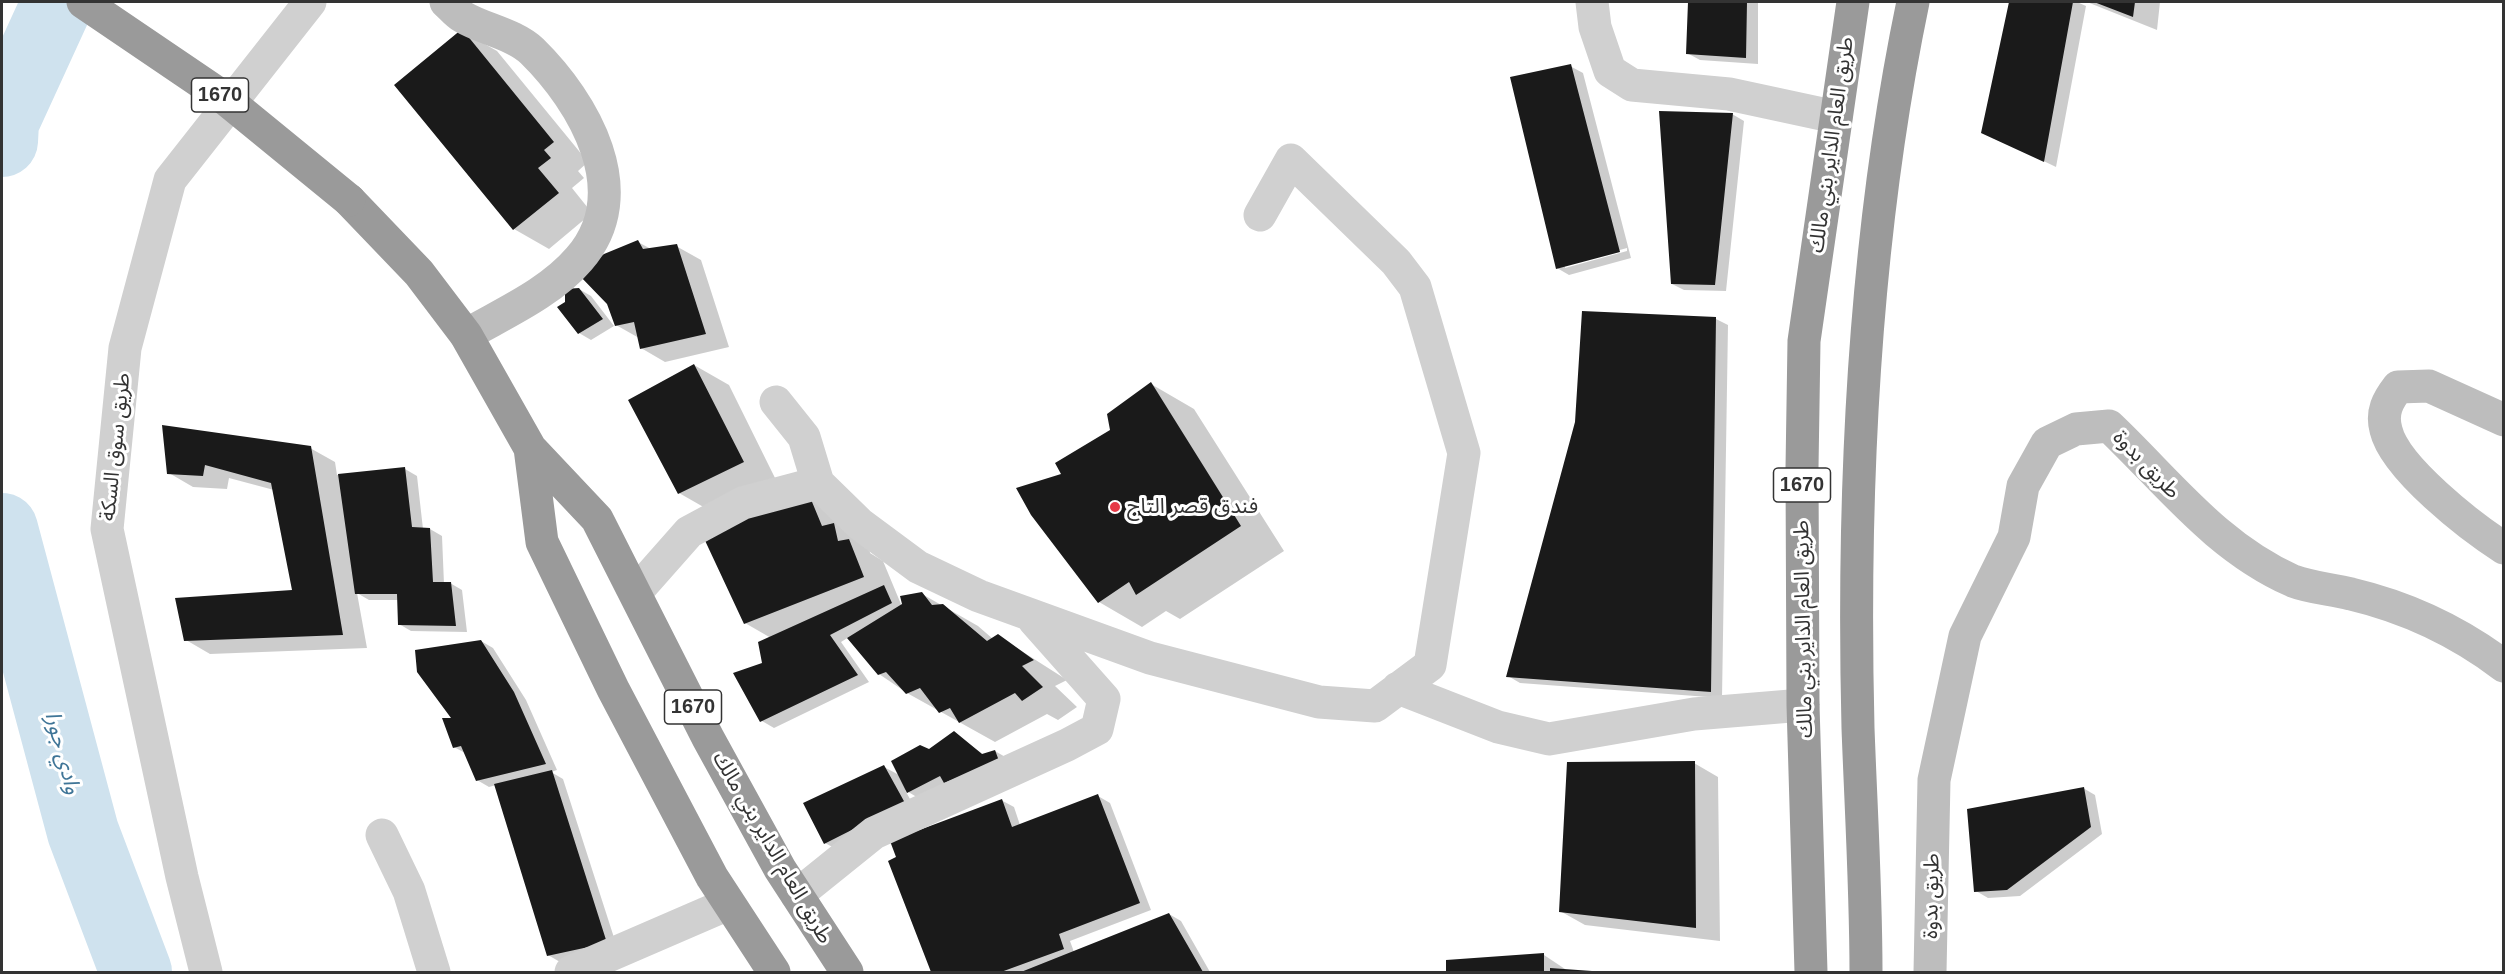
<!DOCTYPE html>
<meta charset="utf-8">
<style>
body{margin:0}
#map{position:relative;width:2505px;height:974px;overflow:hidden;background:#fff;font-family:Helvetica,sans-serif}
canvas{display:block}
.frame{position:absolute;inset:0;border:3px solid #333;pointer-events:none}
</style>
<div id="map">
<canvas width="2505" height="974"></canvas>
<div class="frame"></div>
</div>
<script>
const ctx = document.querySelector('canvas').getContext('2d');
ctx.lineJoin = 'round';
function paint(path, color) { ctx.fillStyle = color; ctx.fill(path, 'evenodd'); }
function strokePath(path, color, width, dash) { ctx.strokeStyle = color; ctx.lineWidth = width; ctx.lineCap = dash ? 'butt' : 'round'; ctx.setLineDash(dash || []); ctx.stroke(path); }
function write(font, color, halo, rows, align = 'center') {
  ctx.font = font + ' Helvetica,"Noto Sans Arabic",sans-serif'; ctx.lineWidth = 6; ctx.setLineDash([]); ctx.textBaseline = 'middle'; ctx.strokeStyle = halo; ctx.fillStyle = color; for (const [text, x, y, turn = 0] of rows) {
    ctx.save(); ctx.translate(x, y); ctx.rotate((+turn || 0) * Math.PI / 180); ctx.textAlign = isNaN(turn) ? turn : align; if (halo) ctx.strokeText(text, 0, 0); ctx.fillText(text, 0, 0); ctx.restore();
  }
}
const shadow = new Path2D(`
 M 1689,2 L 1758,3 L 1758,64 L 1700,60 L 1687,53 Z
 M 2010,2 L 2077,2 L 2086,6 L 2056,167 L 1983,132 Z
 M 2087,2 L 2160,2 L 2157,30 Z
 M 462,31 L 497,51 L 588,162 L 578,171 L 584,178 L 572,188 L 592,213 L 549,249 L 514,229 Z
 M 1570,66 L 1583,73 L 1631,258 L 1569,275 L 1557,268 ZM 1627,248 L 1627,251 L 1565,268 L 1565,265 Z
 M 1732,114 L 1744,121 L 1726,291 L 1684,290 L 1672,284 Z
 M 638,242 L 651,249 L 676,246 L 701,260 L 729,347 L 665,362 L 641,348 L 639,338 L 616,325 Z
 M 579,289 L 591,296 L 614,326 L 591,340 L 579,333 L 566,303 Z
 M 1716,319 L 1728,325 L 1722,698 L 1520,683 L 1508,676 Z
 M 694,365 L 729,385 L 777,482 L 714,513 L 679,493 Z
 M 1151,384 L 1194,409 L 1284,551 L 1180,619 L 1166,611 L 1142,627 L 1099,602 L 1063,475 L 1112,431 Z
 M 164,427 L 310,448 L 335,462 L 337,475 L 405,469 L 417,476 L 423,529 L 430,529 L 442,536 L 444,584 L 450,583 L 462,590 L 467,632 L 411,631 L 399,624 L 398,600 L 369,600 L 357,593 L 367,648 L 210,654 L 186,640 L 294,591 L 274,490 L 229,478 L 227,489 L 193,487 L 169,473 Z
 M 810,498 L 869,545 L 870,553 L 883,561 L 903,609 L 922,594 L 978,626 L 993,639 L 998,636 L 1067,680 L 1055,686 L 1077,707 L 1058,720 L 1047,714 L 995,742 L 907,693 L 879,674 L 849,637 L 841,642 L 869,682 L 774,728 L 762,721 L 764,664 L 771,638 L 745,623 Z
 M 481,641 L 493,648 L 526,700 L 557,770 L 551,772 L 563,779 L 618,950 L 560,962 L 548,955 L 496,785 L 489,787 L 477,780 L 465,753 L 454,747 L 454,719 Z
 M 954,733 L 984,755 L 995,751 L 1007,758 L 920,799 L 905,790 L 916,810 L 838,850 L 825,843 L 884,767 L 901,776 L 929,750 Z
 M 1694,763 L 1718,777 L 1720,941 L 1585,925 L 1560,911 Z
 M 2083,788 L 2095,795 L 2102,834 L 2020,896 L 1988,898 L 1976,891 Z
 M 1098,796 L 1110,803 L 1151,910 L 1070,941 L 1074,952 L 1169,914 L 1181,921 L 1210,972 L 932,972 L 889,861 L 1001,800 L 1014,807 L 1020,825 Z
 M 1544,955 L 1568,971 L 1596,972 L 1448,972 L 1447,962 Z`);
const river = new Path2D(`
 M 2,141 L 3,122 L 58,2
 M 2,529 L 83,832 L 136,972`);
const building = new Path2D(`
 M 1688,2 L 1747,2 L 1746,58 L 1686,54 Z
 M 2009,2 L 2073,2 L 2044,162 L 1981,133 Z
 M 2094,2 L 2135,2 L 2133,17 Z
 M 462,29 L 554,142 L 544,150 L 551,158 L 538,168 L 559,193 L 513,230 L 394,85 Z
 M 1571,64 L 1620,252 L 1556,269 L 1510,77 Z
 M 1659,111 L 1733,113 L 1715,285 L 1671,284 Z
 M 638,240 L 643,249 L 677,244 L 706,334 L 640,349 L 634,322 L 615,326 L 607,304 L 578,274 L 604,254 Z
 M 579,288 L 603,319 L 578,334 L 557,307 L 565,302 L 565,289 Z
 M 1582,311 L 1716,317 L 1711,692 L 1506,677 L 1575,422 Z
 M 694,364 L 744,462 L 678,494 L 628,400 Z
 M 1151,382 L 1241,526 L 1136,595 L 1129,582 L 1098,603 L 1031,515 L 1016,488 L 1061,474 L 1055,463 L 1110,430 L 1107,414 Z
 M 162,425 L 311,446 L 343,635 L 184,641 L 175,598 L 292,590 L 271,483 L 205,465 L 203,476 L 167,474 Z
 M 405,467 L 412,527 L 430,528 L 433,582 L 451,582 L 456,626 L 398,625 L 397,594 L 355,594 L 338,474 Z
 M 810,497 L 822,526 L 834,523 L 838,541 L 849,539 L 864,577 L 744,624 L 701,532 Z
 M 884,585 L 892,603 L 830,635 L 858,675 L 760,722 L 733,673 L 762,663 L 758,642 Z
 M 922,592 L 932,605 L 943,604 L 987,641 L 998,634 L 1034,660 L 1022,666 L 1043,687 L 1022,701 L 1015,693 L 959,723 L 950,708 L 939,713 L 920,688 L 906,694 L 886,672 L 878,675 L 847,638 L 902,604 L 900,596 Z
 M 481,640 L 514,692 L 546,764 L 476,781 L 461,746 L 453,748 L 442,718 L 451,718 L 417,672 L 415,650 Z
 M 954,731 L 982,754 L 995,750 L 999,761 L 944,783 L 940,776 L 907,793 L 891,761 L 920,745 L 929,749 Z
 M 1695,761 L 1696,928 L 1559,912 L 1567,762 Z
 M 884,765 L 905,803 L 824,844 L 803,803 Z
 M 552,770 L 607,943 L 547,956 L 494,784 Z
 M 2084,787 L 2091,827 L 2007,890 L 1974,892 L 1967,809 Z
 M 1098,794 L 1140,903 L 1059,934 L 1064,949 L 1001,972 L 931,972 L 888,861 L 896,857 L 890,841 L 1002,799 L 1012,827 Z
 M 1169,913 L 1203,972 L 1021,972 Z
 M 1544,953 L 1544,972 L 1446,972 L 1446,960 Z
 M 1550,968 L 1592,971 L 1592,972 L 1550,972 Z`);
const street = new Path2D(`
 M 1592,2 L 1595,27 L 1610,71 L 1632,85 L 1729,94 L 1836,117
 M 776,402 L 804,437 L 818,483
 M 636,592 L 689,532 L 743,503 L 818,483 L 860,524 L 918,567 L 979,596 L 1150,658 L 1319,702 L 1375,706 L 1430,665 L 1464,453 L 1415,287 L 1396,262 L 1291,160 L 1260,215
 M 1398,688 L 1498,727 L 1549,739 L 1694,714 L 1803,705
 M 382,835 L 409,891 L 434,972
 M 797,895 L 874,833 L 1067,745 L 1097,729 L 1104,699 L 1034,620
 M 206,972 L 182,877 L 107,529 L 125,348 L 170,180 L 310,2
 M 571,972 L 728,904`);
const secondary = new Path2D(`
 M 446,2 C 451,6 456,13 463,17 C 483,29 514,34 532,51 C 584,102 637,193 579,259 C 550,293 504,313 466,335
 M 2504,420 L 2429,386 L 2398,387 C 2388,400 2381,412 2386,430 C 2395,468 2471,527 2504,548
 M 1930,972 L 1934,780 L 1965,636 L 2014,537 L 2023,486 L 2047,443 L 2076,429 L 2109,426 C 2168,482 2216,547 2293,581 C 2311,588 2333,589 2351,594 C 2406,607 2459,632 2504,666`);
const highway = new Path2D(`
 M 349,200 L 419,273 L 466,335 L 530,448 L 597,519 L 708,738 L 780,869 L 847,972
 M 530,448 L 542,542 L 613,689 L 712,877 L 774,972
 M 1811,972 L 1803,705 L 1802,468 L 1804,341 L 1853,2
 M 1866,972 C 1866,891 1861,809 1858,728 C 1852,487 1864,237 1913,2`);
const highwayBridge = new Path2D(`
 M 83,2 L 223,97 L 349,200`);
const markers = [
 [1115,507,6,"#e63946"]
];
const shields = [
 [220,95,57],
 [1802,485,57],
 [693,707,57]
];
const shieldNames = [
 ["1670",220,95],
 ["1670",1802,485],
 ["1670",693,707]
];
const streetNames = [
 ["طريق العام الداير بني مالك",1832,145,-82],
 ["طريق سوق السكة",116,447,-84],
 ["طريق بدوة",2146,465,46],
 ["طريق العام الداير بني مالك",1804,629,-91],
 ["طريق العام الداير بني مالك",772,848,60],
 ["طريق بدوة",1932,896,-89]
];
const poiNames = [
 ["فندق قصر التاج",1127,507]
];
const waterNames = [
 ["وادي جورا",62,753,75]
];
paint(shadow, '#0003');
strokePath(river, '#cfe2ee', 72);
paint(building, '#1a1a1a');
strokePath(street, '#d0d0d0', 33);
strokePath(secondary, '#bdbdbd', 33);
strokePath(highway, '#9a9a9a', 33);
strokePath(highwayBridge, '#9a9a9a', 33);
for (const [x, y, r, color] of markers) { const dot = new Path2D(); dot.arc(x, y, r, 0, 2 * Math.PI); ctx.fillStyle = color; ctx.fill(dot); strokePath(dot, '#fff', 2); }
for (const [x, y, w] of shields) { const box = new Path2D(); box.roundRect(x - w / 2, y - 17, w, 34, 4.5); ctx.fillStyle = '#fff'; ctx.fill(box); strokePath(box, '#333', 1.5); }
write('bold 20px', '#333', null, shieldNames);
write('21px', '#333', '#fff', streetNames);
write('21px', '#333', '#fff', poiNames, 'left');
write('italic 22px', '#3f7597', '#fff', waterNames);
</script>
